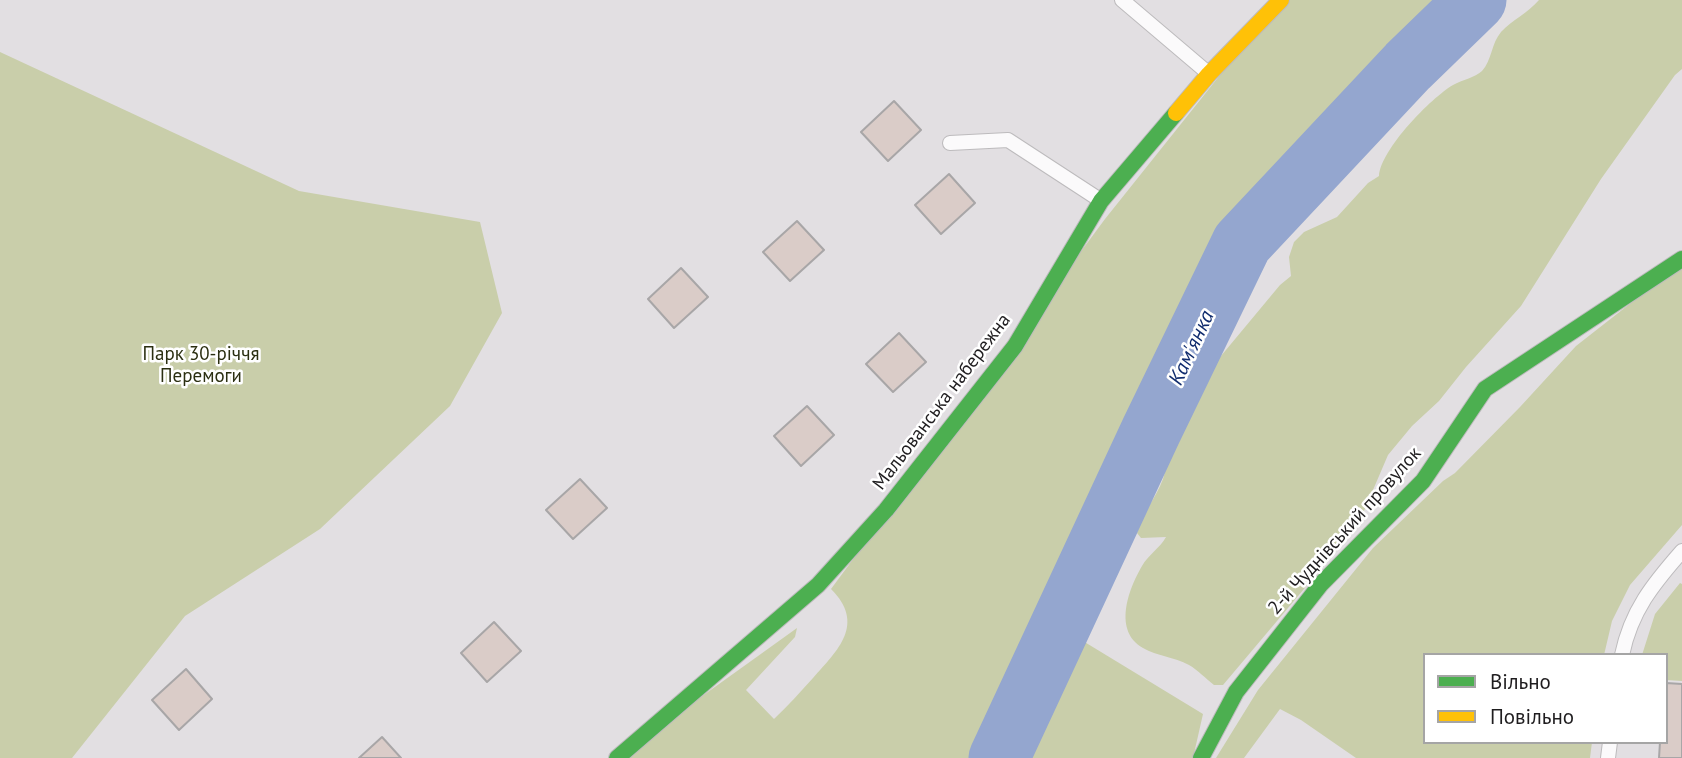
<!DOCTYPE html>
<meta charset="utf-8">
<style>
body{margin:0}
#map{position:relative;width:1682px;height:758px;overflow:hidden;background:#e2dfe2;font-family:"PT Sans",sans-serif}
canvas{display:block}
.legend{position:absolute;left:1423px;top:653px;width:245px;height:91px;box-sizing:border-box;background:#fff;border:2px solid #a5a5a5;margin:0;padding:9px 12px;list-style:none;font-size:21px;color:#1f1d1f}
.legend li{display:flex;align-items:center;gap:14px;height:35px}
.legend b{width:35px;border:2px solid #a5a5a5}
</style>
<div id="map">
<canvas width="1682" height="758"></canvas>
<ul class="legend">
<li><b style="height:9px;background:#4caf50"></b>Вільно</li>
<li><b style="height:9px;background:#ffc107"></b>Повільно</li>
</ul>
</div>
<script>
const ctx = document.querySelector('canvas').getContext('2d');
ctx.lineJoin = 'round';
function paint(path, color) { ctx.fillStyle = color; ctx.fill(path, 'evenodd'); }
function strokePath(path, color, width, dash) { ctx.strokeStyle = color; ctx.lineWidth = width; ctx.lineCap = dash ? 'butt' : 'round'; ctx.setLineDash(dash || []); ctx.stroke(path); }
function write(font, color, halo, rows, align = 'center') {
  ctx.font = font + ' "PT Sans",sans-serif'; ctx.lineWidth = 5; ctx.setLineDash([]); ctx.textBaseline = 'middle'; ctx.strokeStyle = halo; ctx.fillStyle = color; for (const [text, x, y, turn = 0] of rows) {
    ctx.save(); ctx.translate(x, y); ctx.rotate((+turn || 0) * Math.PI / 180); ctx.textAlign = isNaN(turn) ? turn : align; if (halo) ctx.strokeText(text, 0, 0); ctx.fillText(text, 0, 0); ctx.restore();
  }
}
const green = new Path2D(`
 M 1280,0 L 1465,0 L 1419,43 L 1405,42 L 1399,47 L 1315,124 L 1289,152 L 1254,199 L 1222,250 L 1200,291 L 1178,358 L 1153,395 L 1144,417 L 1142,455 L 1123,491 L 1123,504 L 1105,532 L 1081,582 L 1084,598 L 1079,607 L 1042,636 L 1031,651 L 1018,675 L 1014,696 L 977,758 L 616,758 L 797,628 L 795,637 L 746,690 L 774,719 C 788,706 800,692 813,678 C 838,650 866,624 831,589 L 1105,219 Z
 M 1539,0 L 1682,0 L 1682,69 L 1675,75 L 1601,179 L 1521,306 L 1466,367 L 1439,401 L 1412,426 L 1388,455 L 1358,525 L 1223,685 L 1214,685 C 1206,679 1198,670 1189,665 C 1174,657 1157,656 1143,648 C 1113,631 1128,590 1142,566 C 1148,555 1160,548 1166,537 L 1141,538 L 1137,533 C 1142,513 1156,498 1163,479 C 1168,465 1165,446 1171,431 C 1178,413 1195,399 1201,380 L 1280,285 L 1291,276 L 1289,257 L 1294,242 L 1304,232 L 1337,217 L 1368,183 L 1379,176 C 1381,149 1431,98 1453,85 C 1462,80 1476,77 1482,71 C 1492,60 1491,44 1501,32 C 1512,20 1528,13 1539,0 Z
 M 0,52 L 299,191 L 480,222 L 502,313 L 450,406 L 320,529 L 185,616 L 72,758 L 0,758 Z
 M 1682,263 L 1682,525 L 1630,585 L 1612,621 L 1604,655 L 1425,655 L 1425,742 L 1592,742 L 1590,758 L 1356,758 L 1301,720 L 1280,709 L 1244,758 L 1216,758 L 1258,690 L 1373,548 L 1443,481 L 1455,473 L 1520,407 L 1576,346 Z
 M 1680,583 L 1682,584 L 1682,681 L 1666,680 L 1666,655 L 1642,655 L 1655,614 Z
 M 1078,638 L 1203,714 L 1193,758 L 1021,758 L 1038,725 L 1043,704 Z`);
const river = new Path2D(`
 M 999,758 L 1151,431 L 1242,243 L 1408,66 L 1476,0`);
const building = new Path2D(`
 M 894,101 L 921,130 L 888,161 L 861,132 Z
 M 949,174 L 975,203 L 941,234 L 915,205 Z
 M 797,221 L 824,250 L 790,281 L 763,252 Z
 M 681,268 L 708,297 L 674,328 L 648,299 Z
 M 899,333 L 926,362 L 893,392 L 866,364 Z
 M 807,406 L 834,435 L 801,466 L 774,436 Z
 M 580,479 L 607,508 L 573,539 L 546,510 Z
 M 494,622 L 521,651 L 487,682 L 461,653 Z
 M 186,669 L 212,699 L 179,730 L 152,700 Z
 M 1666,683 L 1682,684 L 1682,758 L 1659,758 L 1660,742 L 1666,742 Z
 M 382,737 L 401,758 L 359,758 Z`);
const lane = new Path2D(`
 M 1122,0 L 1208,73
 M 950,143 L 1008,140 L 1100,200
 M 1622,655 C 1631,611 1653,584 1682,551
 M 1608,758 L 1610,742`);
const fast = new Path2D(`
 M 617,758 L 818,585 L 886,510 L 1015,346 L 1101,201 L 1176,113
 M 1201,758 L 1236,692 L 1321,584 L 1423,481 L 1485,389 L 1682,259`);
const slow = new Path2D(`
 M 1176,113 L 1209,74 L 1281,0`);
const parkNames = [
 ["Парк 30-річчя",201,355],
 ["Перемоги",201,377]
];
const streetNames = [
 ["Мальованська набережна",942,402,-53],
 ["2-й Чуднівський провулок",1345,531,-48]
];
const waterNames = [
 ["Кам'янка",1192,348,-65]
];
paint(green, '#c9ceaa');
strokePath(river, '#94a6cf', 61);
paint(building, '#daccc8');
strokePath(building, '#a8a6a7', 2);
strokePath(lane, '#bdbbbd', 16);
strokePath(fast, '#bdbbbd', 18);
strokePath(slow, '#bdbbbd', 18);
strokePath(lane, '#fbfafb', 14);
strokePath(fast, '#4caf50', 16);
strokePath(slow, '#ffc107', 16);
write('19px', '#2b2f11', '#fff', parkNames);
write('19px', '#1f1d1f', '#fff', streetNames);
write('italic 21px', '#102c6e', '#fff', waterNames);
</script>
